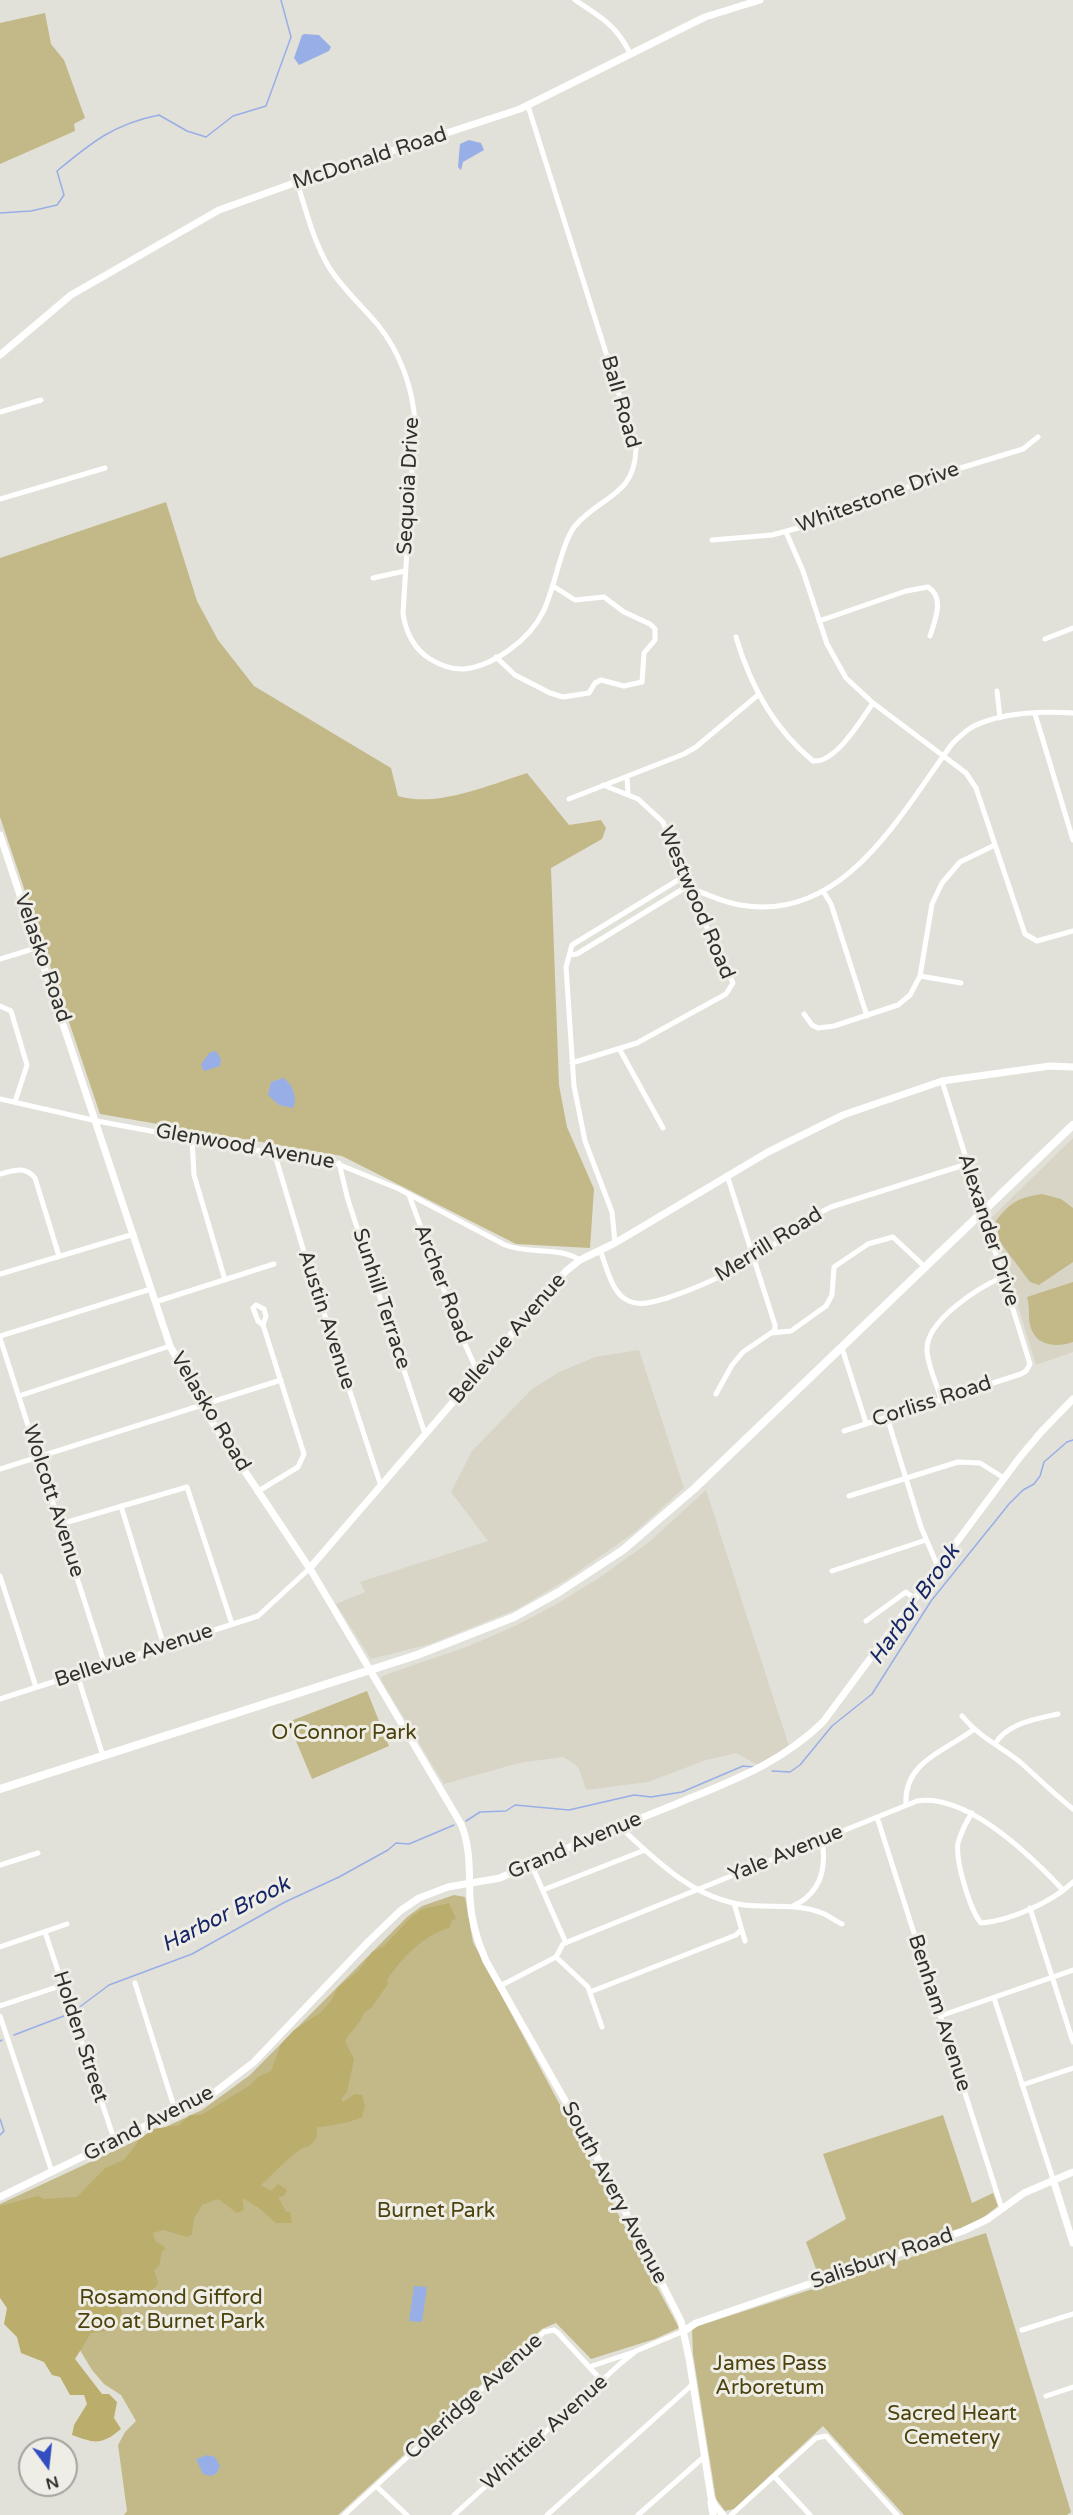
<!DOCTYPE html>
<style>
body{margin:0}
#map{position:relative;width:1073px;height:2515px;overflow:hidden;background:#e2e1d9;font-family:"Varela Round",sans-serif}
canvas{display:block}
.north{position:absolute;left:18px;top:2437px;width:60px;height:60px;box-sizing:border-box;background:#efeee6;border:2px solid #a3a29c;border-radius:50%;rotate:165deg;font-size:16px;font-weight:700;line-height:24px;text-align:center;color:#31302e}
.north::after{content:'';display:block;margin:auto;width:21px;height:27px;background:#334ebf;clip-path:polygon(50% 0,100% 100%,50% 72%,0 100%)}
</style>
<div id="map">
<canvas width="1073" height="2515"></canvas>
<div class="north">N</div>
</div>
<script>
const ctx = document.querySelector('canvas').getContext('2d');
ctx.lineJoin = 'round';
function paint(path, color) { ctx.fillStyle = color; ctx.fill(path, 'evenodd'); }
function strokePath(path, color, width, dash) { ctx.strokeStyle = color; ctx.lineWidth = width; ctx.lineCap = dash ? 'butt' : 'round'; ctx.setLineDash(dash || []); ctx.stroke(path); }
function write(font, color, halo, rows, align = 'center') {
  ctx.font = font + ' "Varela Round",sans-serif'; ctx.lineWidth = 6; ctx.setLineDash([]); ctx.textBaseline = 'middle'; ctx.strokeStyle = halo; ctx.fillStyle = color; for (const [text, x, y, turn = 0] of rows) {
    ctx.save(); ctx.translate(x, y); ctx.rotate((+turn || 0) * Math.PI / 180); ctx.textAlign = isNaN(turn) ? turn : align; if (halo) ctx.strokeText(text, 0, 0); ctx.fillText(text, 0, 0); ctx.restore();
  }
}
const built = new Path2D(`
 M 1073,1138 L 1073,1352 L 1036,1365 L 991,1218 Z
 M 639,1350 L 684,1488 L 635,1532 L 566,1580 L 517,1609 L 430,1644 L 371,1659 L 336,1604 L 365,1592 L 360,1582 L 488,1541 L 451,1492 L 472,1451 L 532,1389 L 559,1372 L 595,1357 Z
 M 706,1490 L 789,1746 L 758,1765 L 736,1753 L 706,1760 L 648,1782 L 586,1790 L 579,1769 L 575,1764 L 563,1757 L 519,1763 L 444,1784 L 381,1680 L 382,1676 L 469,1646 L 515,1626 L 555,1605 L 602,1576 L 649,1542 Z`);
const green = new Path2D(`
 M 45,13 L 51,44 L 64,60 L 85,118 L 74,124 L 75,131 L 0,164 L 0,23 Z
 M 166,502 L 197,601 L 218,640 L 254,686 L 391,768 L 398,796 C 437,808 489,785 527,773 L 569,825 L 601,820 L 606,828 L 602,839 L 551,868 L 559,1085 L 567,1127 L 594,1189 L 590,1248 L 516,1244 L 342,1156 L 100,1114 L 0,817 L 0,558 Z
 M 1042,1194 L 1061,1199 L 1073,1208 L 1073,1262 L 1039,1285 L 1030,1282 L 1000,1242 L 996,1221 C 1011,1202 1017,1198 1042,1194 Z
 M 1073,1282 L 1073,1342 C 1056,1348 1035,1346 1030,1325 C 1028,1315 1030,1307 1027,1297 Z
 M 367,1691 L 389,1746 L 312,1779 L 288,1722 Z
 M 454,1895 L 465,1897 L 473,1942 L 679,2328 L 655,2339 L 591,2359 L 556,2323 L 542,2329 L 338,2515 L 124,2515 L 127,2511 L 118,2445 L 125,2432 L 136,2421 L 121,2395 L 104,2384 L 92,2370 L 0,2218 L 0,2204 L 202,2110 L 250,2075 L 407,1917 L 422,1906 Z
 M 943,2115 L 972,2203 L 993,2193 L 998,2206 L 976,2223 L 819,2277 L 806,2242 L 846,2219 L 823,2154 Z
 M 986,2233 L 1071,2512 L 1067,2515 L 904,2515 L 823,2426 L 734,2509 L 725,2511 L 716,2499 L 693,2354 L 692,2331 L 695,2327 Z`);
const forest = new Path2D(`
 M 449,1903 L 456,1919 L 452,1920 L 449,1928 C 423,1935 402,1958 387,1980 L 388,1984 L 371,2008 L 364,2013 C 360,2025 349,2031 345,2042 L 354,2059 L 347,2092 L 341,2099 L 343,2102 L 355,2094 L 362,2095 L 365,2106 L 362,2117 C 357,2121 325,2127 317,2127 L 317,2137 L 310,2146 L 302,2148 L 286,2161 L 261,2185 L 271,2191 L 278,2184 L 287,2190 L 284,2196 L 278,2197 L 286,2212 L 290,2212 L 292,2223 L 276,2223 L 258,2207 L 242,2198 L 244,2210 L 237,2213 L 218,2199 L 202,2205 L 194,2219 L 192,2234 L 187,2237 L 163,2230 L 153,2233 L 156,2242 L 164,2246 L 165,2250 L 162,2251 L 159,2266 L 154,2270 L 158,2283 L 155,2288 L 149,2290 L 148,2297 L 139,2301 L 121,2301 L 121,2322 L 117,2329 L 91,2333 L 75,2359 L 102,2394 L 109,2394 L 117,2402 L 114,2418 L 121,2429 C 101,2446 94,2443 72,2435 L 74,2425 L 87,2404 L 84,2395 L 70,2395 L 60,2377 L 52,2375 L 44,2362 L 21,2353 L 17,2337 L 4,2324 L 7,2308 L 0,2298 L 0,2206 L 38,2196 L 44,2199 L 77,2197 L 104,2169 L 125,2159 L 140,2139 L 153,2129 L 179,2125 L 190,2115 L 201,2115 L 249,2086 L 258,2077 L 271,2071 L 281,2044 L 294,2030 L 320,2013 L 331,2001 L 337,1988 L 359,1970 L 372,1952 L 384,1946 L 412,1916 L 423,1909 Z`);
const water = new Path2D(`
 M 305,34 L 319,35 L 331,47 L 329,51 L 299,65 L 294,58 L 302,35 Z
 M 469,140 L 481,143 L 484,150 L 463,162 L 461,170 L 458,167 L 460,144 Z
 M 216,1051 L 221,1059 L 220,1066 L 204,1071 L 201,1065 L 209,1053 Z
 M 283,1078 C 292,1083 298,1098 293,1108 L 279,1105 L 268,1095 L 271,1082 Z
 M 414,2286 L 427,2287 L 422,2322 L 409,2321 Z
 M 207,2455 L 215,2457 L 220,2466 L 217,2473 L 211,2476 L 203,2474 L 196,2459 Z`);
const stream = new Path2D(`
 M 0,213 L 31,211 L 57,205 L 64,195 L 57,171 C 92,142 114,124 159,115 L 187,131 L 206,137 L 233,116 L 266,106 L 291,37 L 281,0
 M 772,1771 L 790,1772 L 800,1765 L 832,1726 L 872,1694 L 931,1601 L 1009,1504 L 1023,1490 L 1034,1484 L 1040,1476 L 1044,1462 L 1067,1442 L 1073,1440
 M 466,1821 L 480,1812 L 506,1811 L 515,1805 L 569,1810 L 634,1795 L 651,1797 L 682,1792 L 743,1766 L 754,1767
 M 73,2012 L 109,1985 L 192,1954 L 285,1902 L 339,1877 L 388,1850 L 396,1843 L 409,1844 L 454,1825
 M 14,2035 L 69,2014
 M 0,2041 L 2,2040
 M 0,2119 L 4,2131 L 0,2135`);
const minor = new Path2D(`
 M 575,0 C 601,17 616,25 630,53
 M 297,182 C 306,211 314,243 330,269 C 344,290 362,306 378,325 C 400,352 413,388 415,423 L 403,613 C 405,631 414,649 430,659 C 440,665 451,670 464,669 C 494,666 530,639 543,612 C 554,591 562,541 575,526 C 601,495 635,497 636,448 L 528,106
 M 0,412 L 41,400
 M 0,499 L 105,468
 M 786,532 L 803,571 L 827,644 L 846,678 L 873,703 L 966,773 L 976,788 L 1025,934 L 1037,941 L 1073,931
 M 712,540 L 772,535 L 809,525 L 941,474 L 1023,449 L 1038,437
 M 373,578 L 405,571
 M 819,621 L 906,591 L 928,587 C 945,597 935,621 930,636
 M 736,637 C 750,685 774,729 813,761 C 836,763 861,720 873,703
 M 1045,639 L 1073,628
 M 496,657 L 515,675 L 550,693 L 563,697 L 589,693 L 595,683 L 601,680 L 624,686 L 642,682 L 644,653 L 655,640 L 655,629 L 650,624 L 624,612 L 604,597 L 575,600 L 553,586
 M 997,691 L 1000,718
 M 1035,714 L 1073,840
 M 627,777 L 628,794
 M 569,799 L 684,754 L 696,747 L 758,695
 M 823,891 L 831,904 L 867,1016
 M 570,955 L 577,954 L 683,889 L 688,888 C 706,893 722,902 740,905 C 844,924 901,813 952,744 C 959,737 966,730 974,726 C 1003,712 1042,711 1073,713
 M 0,959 L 39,947
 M 920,976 L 961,983
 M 0,1006 L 11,1011 L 27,1065 L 15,1102
 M 804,1014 L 812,1025 L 818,1028 L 834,1026 L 898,1005 L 910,995 L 920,976 L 932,904 L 942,883 L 960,862 L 995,845
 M 620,1050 L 663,1128
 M 572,1063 L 637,1043 L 726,994 L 733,983 L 683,877 L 663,822 L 638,799 L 603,785
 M 0,1099 L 97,1121 L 247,1149 L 328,1160 L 399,1189 L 505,1245 C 530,1255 558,1246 580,1260
 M 192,1138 L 194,1175 L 225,1280
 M 274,1152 L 304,1252 L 381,1486
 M 339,1163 L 348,1200 L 425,1434
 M 0,1174 C 15,1170 25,1166 35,1178 L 59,1256
 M 727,1175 L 775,1325 L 775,1330 L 772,1332
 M 409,1195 L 459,1331 L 478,1373
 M 615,1243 L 612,1212 L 585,1141 L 574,1086 L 566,967 L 572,945 L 683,877
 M 600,1250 C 606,1265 611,1290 625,1299 C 639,1308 656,1301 670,1297 C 706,1285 738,1269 769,1248 C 790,1234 808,1218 831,1207 L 967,1164
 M 0,1274 L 134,1234
 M 155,1302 L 274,1264
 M 256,1305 L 264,1309 L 266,1316 L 263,1325 L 258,1321 L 253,1308 Z
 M 0,1336 L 151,1289
 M 0,1338 L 105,1665
 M 842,1348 L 866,1423
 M 716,1394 L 732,1365 L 743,1352 L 771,1333 L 791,1331 L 826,1306 L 832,1295 L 834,1267 L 868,1244 L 893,1237 L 925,1267
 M 19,1396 L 170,1346
 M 941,1399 C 937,1384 927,1365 927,1349 C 927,1320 979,1287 1003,1277
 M 887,1417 L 921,1527 L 938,1567
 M 844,1431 L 1021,1374 L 1026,1371 L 1030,1364 L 942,1081
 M 0,1469 L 281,1380
 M 257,1492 L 298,1467 L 304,1454 L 263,1325
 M 849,1496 L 958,1462 L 980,1463 L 1004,1478
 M 121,1506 L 164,1646
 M 61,1524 L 187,1487 L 232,1624
 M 832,1571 L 926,1540
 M 0,1576 L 36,1687
 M 866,1621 L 906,1592 L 915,1599
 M 77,1674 L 103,1756
 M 0,1699 L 258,1616 L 309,1569
 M 962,1716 C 980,1738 999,1745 1020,1762 C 1038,1778 1054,1794 1073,1809
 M 995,1744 C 1007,1723 1036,1719 1058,1714
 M 906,1805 C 903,1762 945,1751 973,1730
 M 972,1813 C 966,1822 961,1833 958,1843 C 955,1860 970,1910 981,1923 C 1010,1921 1052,1902 1073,1882
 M 877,1817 L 1002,2209
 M 620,1827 C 656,1860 692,1898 744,1905 C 769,1908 798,1903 822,1913 C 829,1916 836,1921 842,1924
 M 531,1864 L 566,1943
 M 0,1865 L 38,1853
 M 543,1890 L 645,1850
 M 734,1903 L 745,1941
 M 793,1906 C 821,1893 827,1869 822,1840
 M 1030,1908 L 1073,2042
 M 45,1932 L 115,2142
 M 0,1947 L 67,1924
 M 556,1957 L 588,1987 L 602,2027
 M 135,1983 L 176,2113
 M 500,1986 L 556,1957 L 563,1944 L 570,1941 L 917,1801 C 967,1793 1031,1856 1063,1890
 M 590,1992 L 736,1935 L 740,1931
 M 994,1998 L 1053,2179
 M 0,2006 L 63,1985
 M 0,2016 L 52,2172
 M 940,2016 L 1073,1970
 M 1022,2085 L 1073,2068
 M 1022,2330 L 1073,2314
 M 589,2367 L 634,2352
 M 1046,2396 L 1073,2387
 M 774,2476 L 810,2515
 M 376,2486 L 407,2515
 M 344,2515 L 544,2332 L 554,2330 L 558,2333 L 602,2381
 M 454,2515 L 621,2363 L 636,2351 L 684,2331
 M 547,2515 L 693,2384
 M 638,2515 L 705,2456
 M 731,2515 L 816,2438 L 826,2436 L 897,2515`);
const tertiary = new Path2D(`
 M 0,355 L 71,295 L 219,210 L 297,182 L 520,109 L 705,17 L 760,0
 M 0,835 L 170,1346 L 212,1422 L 312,1572 L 461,1824 C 471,1848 469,1873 470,1898 C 471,1920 477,1941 486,1961 L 602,2166 L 681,2321 L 689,2358 L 711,2497 L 715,2506 L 723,2515
 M 309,1569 L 566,1271 L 580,1260 L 615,1243 L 768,1152 L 843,1115 L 942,1081 L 1050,1066 L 1073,1067
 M 1053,2179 L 1073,2243
 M 0,2197 L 215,2092 L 254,2062 L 368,1942 L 400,1911 L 419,1898 L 448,1887 L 500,1878 L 541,1859 C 586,1840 631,1822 676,1804 C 731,1781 780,1764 823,1722 L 1020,1457 L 1042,1431 L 1073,1399
 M 684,2331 L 696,2323 L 963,2231 L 988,2219 L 1024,2193 L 1073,2172
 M 711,2502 L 713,2515`);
const secondary = new Path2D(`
 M 0,1789 L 417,1655 L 514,1617 L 559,1592 L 623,1550 L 694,1489 L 1073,1125`);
const streetNames = [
 ["McDonald Road",370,159,-18],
 ["Ball Road",620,402,74],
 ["Sequoia Drive",409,486,-87],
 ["Whitestone Drive",878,498,-20],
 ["Westwood Road",696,903,67],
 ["Velasko Road",42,958,71],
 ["Glenwood Avenue",245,1147,10],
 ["Alexander Drive",988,1230,72],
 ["Merrill Road",769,1245,-32],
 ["Archer Road",442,1284,69],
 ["Sunhill Terrace",381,1299,72],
 ["Austin Avenue",326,1320,72],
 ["Bellevue Avenue",508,1339,-49],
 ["Corliss Road",932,1402,-18],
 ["Velasko Road",210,1412,59],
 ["Wolcott Avenue",53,1501,72],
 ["Bellevue Avenue",134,1656,-18],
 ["Grand Avenue",575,1846,-23],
 ["Yale Avenue",786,1854,-22],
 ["Benham Avenue",939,2013,72],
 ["Holden Street",80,2037,72],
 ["Grand Avenue",149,2124,-27],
 ["South Avery Avenue",614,2193,62],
 ["Salisbury Road",882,2259,-19],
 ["Coleridge Avenue",474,2397,-42],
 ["Whittier Avenue",545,2433,-42]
];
const parkNames = [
 ["O'Connor Park",344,1733],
 ["Burnet Park",436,2211],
 ["Rosamond Gifford",171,2298],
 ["Zoo at Burnet Park",171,2322],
 ["James Pass",770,2364],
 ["Arboretum",770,2388],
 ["Sacred Heart",952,2414],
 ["Cemetery",952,2438]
];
const waterNames = [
 ["Harbor Brook",915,1605,-55],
 ["Harbor Brook",226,1915,-27]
];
paint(built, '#d8d5c6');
paint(green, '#c3b988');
paint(forest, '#bbad6c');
paint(water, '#98aee7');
strokePath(stream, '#98aee7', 1.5);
strokePath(minor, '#fff', 5);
strokePath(tertiary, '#fff', 7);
strokePath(secondary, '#fff', 8);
write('21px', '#31302e', '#efeee6', streetNames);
write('21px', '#4c420e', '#efeee6', parkNames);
write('italic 22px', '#162566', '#efeee6', waterNames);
</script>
